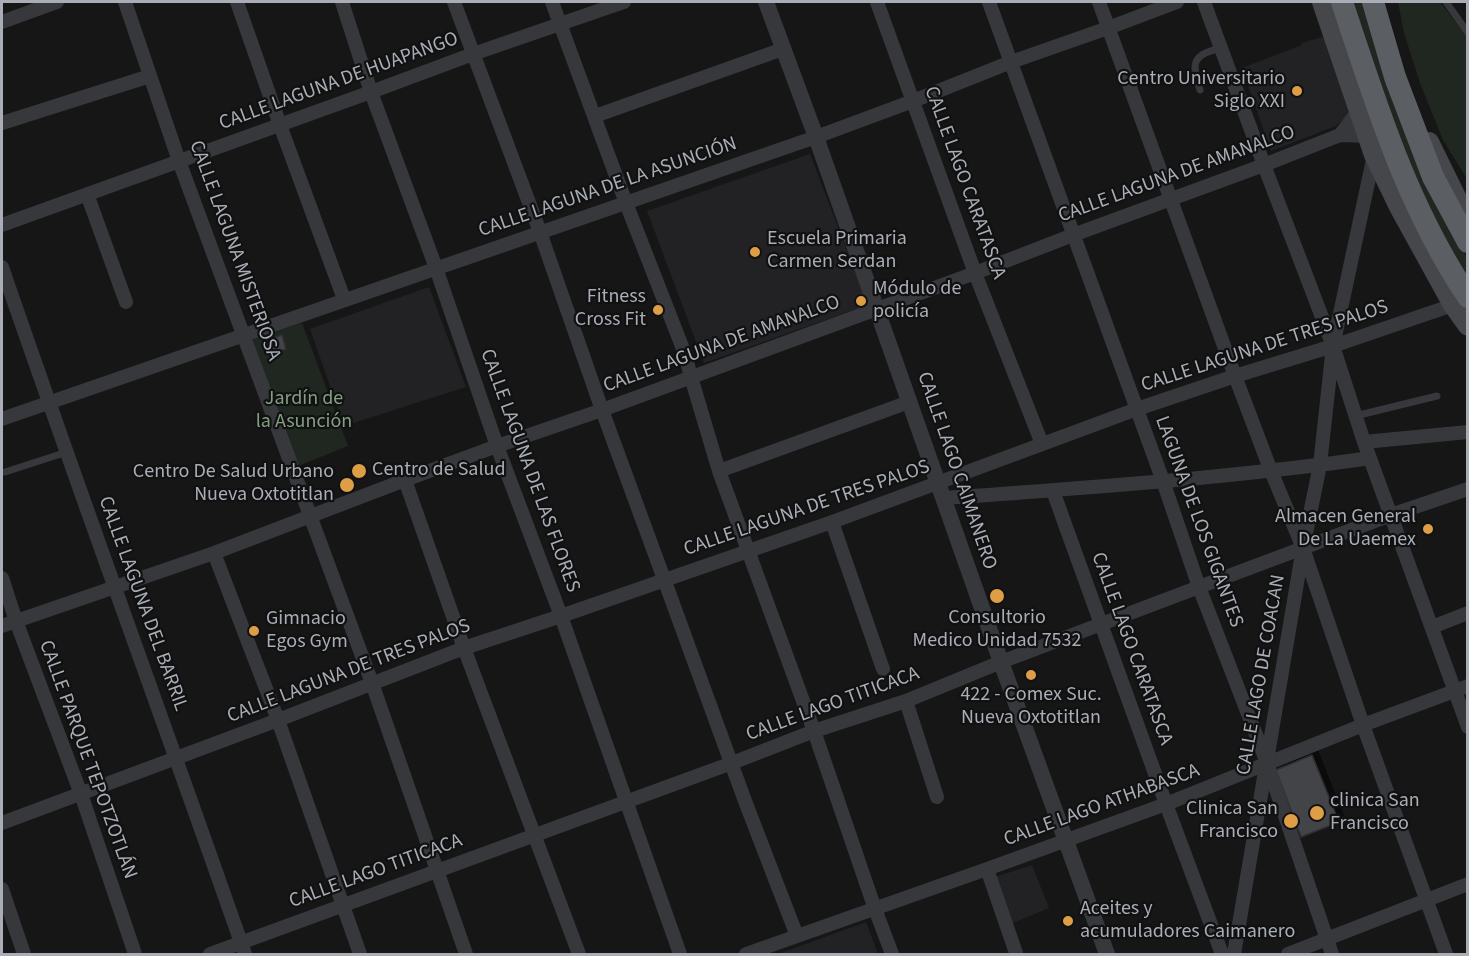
<!DOCTYPE html>
<meta charset="utf-8">
<style>
body{margin:0}
#map{position:relative;width:1469px;height:956px;overflow:hidden;background:#161617;font-family:"Source Sans 3",sans-serif}
canvas{display:block}
.frame{position:absolute;inset:0;border:3px solid #a9aeb6;pointer-events:none}
</style>
<div id="map">
<canvas width="1469" height="956"></canvas>
<div class="frame"></div>
</div>
<script>
const ctx = document.querySelector('canvas').getContext('2d');
ctx.lineJoin = 'round';
function paint(path, color) { ctx.fillStyle = color; ctx.fill(path, 'evenodd'); }
function strokePath(path, color, width, dash) { ctx.strokeStyle = color; ctx.lineWidth = width; ctx.lineCap = dash ? 'butt' : 'round'; ctx.setLineDash(dash || []); ctx.stroke(path); }
function write(font, color, halo, rows, align = 'center') {
  ctx.font = font + ' "Source Sans 3",sans-serif'; ctx.lineWidth = 4.5; ctx.setLineDash([]); ctx.textBaseline = 'middle'; ctx.strokeStyle = halo; ctx.fillStyle = color; for (const [text, x, y, turn = 0] of rows) {
    ctx.save(); ctx.translate(x, y); ctx.rotate((+turn || 0) * Math.PI / 180); ctx.textAlign = isNaN(turn) ? turn : align; if (halo) ctx.strokeText(text, 0, 0); ctx.fillText(text, 0, 0); ctx.restore();
  }
}
const built = new Path2D(`
 M 1326,36 L 1350,114 L 1336,126 L 1271,151 L 1242,68 L 1302,45 L 1302,43 Z
 M 810,154 L 868,305 L 704,363 L 647,211 Z
 M 429,287 L 466,387 L 344,426 L 310,329 Z
 M 1032,865 L 1049,908 L 1011,924 L 995,877 Z
 M 866,922 L 878,954 L 778,954 Z`);
const green = new Path2D(`
 M 1348,2 L 1363,2 L 1448,226 L 1467,257 L 1467,288 L 1435,232 Z
 M 1398,2 L 1440,2 L 1467,37 L 1468,173 L 1465,176 L 1443,140 L 1420,83 L 1404,33 Z
 M 302,323 L 348,446 L 293,468 L 260,377 L 253,339 Z`);
const shadow = new Path2D(`
 M 1318,750 L 1344,815 L 1338,821 L 1278,771 L 1284,765 Z`);
const building = new Path2D(`
 M 863,293 L 868,305 L 859,309 L 855,297 Z
 M 282,335 L 286,349 L 269,355 L 265,341 Z
 M 1312,755 L 1339,822 L 1301,837 L 1276,770 Z`);
const service = new Path2D(`
 M 1446,2 L 1468,33
 M 1200,90 C 1191,63 1192,54 1222,48
 M 1355,416 L 1437,396
 M 5,472 L 67,452`);
const minor = new Path2D(`
 M 125,2 L 179,161 L 372,683 L 466,954
 M 237,2 L 280,125 L 344,299
 M 342,2 L 371,92 L 436,268 L 497,446 L 561,616 L 680,954
 M 454,2 L 540,232 L 602,410 L 664,579 L 745,801 L 797,936
 M 552,2 L 626,203 L 685,354 L 691,377 L 719,471 L 814,731 L 875,909 L 892,954
 M 877,2 L 975,273 L 1042,444
 M 989,2 L 1163,481 L 1199,587 L 1267,763 L 1332,954
 M 1099,2 L 1235,376 L 1271,471 L 1303,548 L 1363,725 L 1446,954
 M 1204,2 L 1264,165 L 1333,346 L 1364,442 L 1468,727
 M 2,22 L 57,2
 M 595,116 L 783,49
 M 2,123 L 150,76
 M 1340,135 L 1359,110
 M 87,194 L 126,302
 M 2,225 L 371,92 L 473,54 L 624,2
 M 2,267 C 81,497 165,725 245,954
 M 2,419 L 816,137 L 913,101 L 1011,62 L 1108,28 L 1177,2
 M 1364,442 L 1468,432
 M 719,471 L 909,402
 M 405,480 L 464,648 L 579,954
 M 1053,491 L 1166,804 L 1222,954
 M 944,498 C 1026,493 1107,486 1189,479 C 1250,473 1310,467 1370,458
 M 832,522 L 883,669
 M 214,553 L 278,720 L 360,954
 M 2,578 L 16,621 L 81,794 L 135,954
 M 2,626 L 214,553 L 405,480 L 497,446 L 602,410 L 975,273 L 1073,235 L 1264,165 L 1340,135 L 1368,136
 M 1432,627 L 1468,613
 M 906,701 L 937,797
 M 2,823 L 278,720 L 464,648 L 561,616 L 832,522 L 1137,409 L 1235,376 L 1333,346 L 1453,305
 M 987,869 L 1016,953
 M 2,889 L 24,954
 M 210,954 L 732,763 L 814,731 L 906,701 L 1001,662 L 1199,587 L 1391,515 L 1468,489
 M 746,954 L 987,869 L 1166,804 L 1363,725 L 1468,686
 M 1234,954 L 1303,548 L 1320,465 L 1333,346 L 1374,155
 M 1288,954 L 1468,884`);
const tertiary = new Path2D(`
 M 766,2 L 816,137 L 1001,662 L 1107,954`);
const secondary = new Path2D(`
 M 1322,2 L 1374,155 L 1399,207 L 1453,305 L 1468,326
 M 1429,142 L 1461,207`);
const trunk = new Path2D(`
 M 1342,2 C 1376,104 1407,206 1468,297
 M 1373,2 L 1395,77 L 1433,177 L 1468,242`);
const markers = [
 [1297,91,6,"#de9e46"],
 [755,252,6,"#de9e46"],
 [861,301,6,"#de9e46"],
 [658,310,6,"#de9e46"],
 [359,471,8,"#de9e46"],
 [347,485,8,"#de9e46"],
 [1428,529,6,"#de9e46"],
 [997,596,8,"#de9e46"],
 [254,631,6,"#de9e46"],
 [1031,675,6,"#de9e46"],
 [1317,813,8,"#de9e46"],
 [1291,821,8,"#de9e46"],
 [1068,921,6,"#de9e46"]
];
const poiNames = [
 ["Centro Universitario",1285,80,"right"],
 ["Siglo XXI",1285,103,"right"],
 ["Escuela Primaria",767,240],
 ["Carmen Serdan",767,263],
 ["Módulo de",873,290],
 ["policía",873,313],
 ["Fitness",646,298,"right"],
 ["Cross Fit",646,321,"right"],
 ["Centro de Salud",372,471],
 ["Centro De Salud Urbano",334,473,"right"],
 ["Nueva Oxtotitlan",334,496,"right"],
 ["Almacen General",1416,518,"right"],
 ["De La Uaemex",1416,541,"right"],
 ["Consultorio",997,619,"center"],
 ["Medico Unidad 7532",997,642,"center"],
 ["Gimnacio",266,620],
 ["Egos Gym",266,643],
 ["422 - Comex Suc.",1031,696,"center"],
 ["Nueva Oxtotitlan",1031,719,"center"],
 ["clinica San",1330,802],
 ["Francisco",1330,825],
 ["Clinica San",1278,810,"right"],
 ["Francisco",1278,833,"right"],
 ["Aceites y",1080,910],
 ["acumuladores Caimanero",1080,933]
];
const streetNames = [
 ["CALLE LAGUNA DE HUAPANGO",339,82,-20],
 ["CALLE LAGUNA DE AMANALCO",1177,175,-20],
 ["CALLE LAGO CARATASCA",964,183,70],
 ["CALLE LAGUNA DE LA ASUNCIÓN",608,188,-19],
 ["CALLE LAGUNA MISTERIOSA",234,251,70],
 ["CALLE LAGUNA DE AMANALCO",722,345,-20],
 ["CALLE LAGUNA DE TRES PALOS",1265,347,-18],
 ["CALLE LAGUNA DE LAS FLORES",529,471,70],
 ["CALLE LAGO CAIMANERO",956,471,71],
 ["CALLE LAGUNA DE TRES PALOS",807,509,-19],
 ["LAGUNA DE LOS GIGANTES",1198,522,70],
 ["CALLE LAGUNA DEL BARRIL",142,604,70],
 ["CALLE LAGO CARATASCA",1131,649,70],
 ["CALLE LAGUNA DE TRES PALOS",349,672,-21],
 ["CALLE LAGO DE COACAN",1262,675,-80],
 ["CALLE LAGO TITICACA",833,705,-20],
 ["CALLE PARQUE TEPOTZOTLÁN",87,760,70],
 ["CALLE LAGO ATHABASCA",1102,806,-20],
 ["CALLE LAGO TITICACA",376,872,-20]
];
const parkNames = [
 ["Jardín de",304,400],
 ["la Asunción",304,423]
];
paint(built, '#222224');
paint(green, '#202720');
paint(shadow, '#0007');
paint(building, '#434447');
strokePath(building, '#303033', 1.5);
strokePath(service, '#37383c', 7);
strokePath(minor, '#37383c', 14);
strokePath(tertiary, '#37383c', 16);
strokePath(secondary, '#45474b', 20);
strokePath(trunk, '#5b5e63', 22);
for (const [x, y, r, color] of markers) { const dot = new Path2D(); dot.arc(x, y, r, 0, 2 * Math.PI); ctx.fillStyle = color; ctx.fill(dot); strokePath(dot, '#111112', 2); }
write('20px', '#a9aeb6', '#111112', poiNames, 'left');
write('20px', '#a9aeb6', '#111112', streetNames);
write('20px', '#839f82', '#111112', parkNames);
</script>
